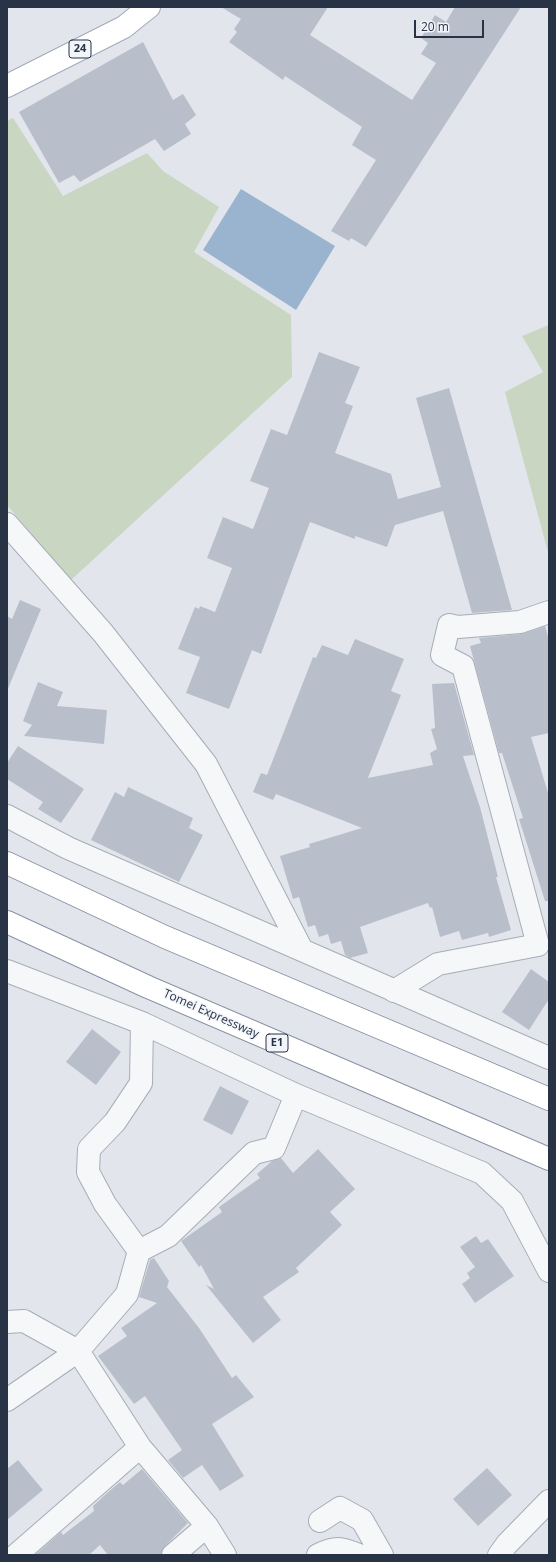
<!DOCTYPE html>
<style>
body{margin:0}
#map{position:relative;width:556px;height:1562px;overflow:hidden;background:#e2e6ec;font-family:"Open Sans",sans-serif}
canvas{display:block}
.frame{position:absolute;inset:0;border:8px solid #283346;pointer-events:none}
.scale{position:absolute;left:414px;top:20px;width:70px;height:18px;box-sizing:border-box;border:2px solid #283346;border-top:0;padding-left:5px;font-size:12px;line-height:14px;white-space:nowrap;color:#283346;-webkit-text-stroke:3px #f2f5f9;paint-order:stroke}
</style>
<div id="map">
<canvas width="556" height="1562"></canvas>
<div class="frame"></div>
<div class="scale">20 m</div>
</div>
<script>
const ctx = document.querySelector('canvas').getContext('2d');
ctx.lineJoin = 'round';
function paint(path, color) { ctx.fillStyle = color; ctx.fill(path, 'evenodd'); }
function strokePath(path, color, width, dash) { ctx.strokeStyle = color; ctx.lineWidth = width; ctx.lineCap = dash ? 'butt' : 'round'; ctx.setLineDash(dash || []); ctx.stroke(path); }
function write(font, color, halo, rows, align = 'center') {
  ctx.font = font + ' "Open Sans",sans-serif'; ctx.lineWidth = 3; ctx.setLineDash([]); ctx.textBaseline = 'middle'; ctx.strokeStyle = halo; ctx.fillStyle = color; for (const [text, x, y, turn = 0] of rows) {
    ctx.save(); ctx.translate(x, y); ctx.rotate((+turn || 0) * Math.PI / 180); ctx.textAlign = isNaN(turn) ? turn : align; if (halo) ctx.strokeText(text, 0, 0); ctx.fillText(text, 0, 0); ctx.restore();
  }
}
const green = new Path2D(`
 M 13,118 L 63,196 L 147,153 L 163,171 L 219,207 L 194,252 L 291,315 L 292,377 L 71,580 L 7,505 L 7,121 Z
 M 549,325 L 549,556 L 505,392 L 543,372 L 522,336 Z`);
const water = new Path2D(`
 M 241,189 L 335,246 L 296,310 L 203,250 Z`);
const building = new Path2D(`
 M 221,7 L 328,7 L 310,35 L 412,100 L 436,63 L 421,54 L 428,43 L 421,38 L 435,15 L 446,22 L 455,7 L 521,7 L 366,247 L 351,238 L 349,241 L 331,231 L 376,160 L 352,145 L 362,127 L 285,76 L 283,80 L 229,42 L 237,32 L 234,29 L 241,19 Z
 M 143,42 L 173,100 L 183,94 L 196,115 L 185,124 L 191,134 L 164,151 L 155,139 L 80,182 L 74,175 L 59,183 L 19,112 Z
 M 319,352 L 360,367 L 345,403 L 353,406 L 335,453 L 391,474 L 398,499 L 441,487 L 416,398 L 449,388 L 512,610 L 472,613 L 443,511 L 395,525 L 387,547 L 355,536 L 355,539 L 310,522 L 261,654 L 252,650 L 229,709 L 186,693 L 200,657 L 178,649 L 195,607 L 199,609 L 200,606 L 215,612 L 232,568 L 207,558 L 223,517 L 253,529 L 269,488 L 250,481 L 271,429 L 287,435 Z
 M 20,600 L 41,609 L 7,691 L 7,616 L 12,619 Z
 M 545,626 L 549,640 L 549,733 L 531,737 L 549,796 L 549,901 L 545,901 L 519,819 L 523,818 L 502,753 L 499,753 L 470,646 L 481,643 L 479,638 L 521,634 Z
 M 355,639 L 404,659 L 391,691 L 401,695 L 368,778 L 433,765 L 430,753 L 437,749 L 431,729 L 435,728 L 432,684 L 454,683 L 474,755 L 463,756 L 480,807 L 498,877 L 496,877 L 511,930 L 489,937 L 488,933 L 462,940 L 459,931 L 440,937 L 432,907 L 430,908 L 428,903 L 360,927 L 368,953 L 350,958 L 345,955 L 341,941 L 331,944 L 328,934 L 319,937 L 315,925 L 308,927 L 299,897 L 293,899 L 280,856 L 310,847 L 309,844 L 362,828 L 276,794 L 273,800 L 253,792 L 261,773 L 267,775 L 313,657 L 316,658 L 322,645 L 348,655 Z
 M 38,682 L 63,692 L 57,706 L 107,710 L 104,744 L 24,736 L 32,725 L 23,721 Z
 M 18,746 L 84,789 L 61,823 L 38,809 L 43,802 L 7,779 L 7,763 Z
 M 128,787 L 193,818 L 189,828 L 203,835 L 179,882 L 91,840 L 115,792 L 124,797 Z
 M 531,969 L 549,982 L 549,999 L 529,1030 L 502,1012 Z
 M 92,1029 L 121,1052 L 96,1085 L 66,1062 Z
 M 220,1086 L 249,1101 L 232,1135 L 203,1120 Z
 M 318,1149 L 355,1189 L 330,1212 L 342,1225 L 296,1268 L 299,1272 L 263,1297 L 281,1320 L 253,1343 L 206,1285 L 214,1289 L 201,1265 L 199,1267 L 181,1241 L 222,1212 L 219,1207 L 260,1178 L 257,1174 L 272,1161 L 281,1158 L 293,1173 Z
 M 476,1236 L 481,1243 L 488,1239 L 514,1276 L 475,1303 L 462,1284 L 470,1278 L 467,1273 L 475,1267 L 460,1247 Z
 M 154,1258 L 169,1281 L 167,1287 L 199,1328 L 232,1378 L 236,1375 L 254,1397 L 212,1424 L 244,1476 L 220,1491 L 202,1465 L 183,1478 L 168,1460 L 182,1450 L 145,1396 L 134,1404 L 98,1356 L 127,1336 L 121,1328 L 157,1303 L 139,1297 L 150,1260 Z
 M 18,1460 L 43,1490 L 7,1520 L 7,1469 Z
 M 487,1468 L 512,1495 L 478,1526 L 453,1499 Z
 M 142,1469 L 188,1523 L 165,1546 L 161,1555 L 108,1555 L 100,1545 L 89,1555 L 35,1555 L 61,1532 L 63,1535 L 94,1511 L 93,1506 L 107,1493 L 120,1482 L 123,1485 Z`);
const minor = new Path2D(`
 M 7,524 L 103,633 L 206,764 L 302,950
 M 7,816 L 68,848 L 549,1058
 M 7,971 L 142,1023 L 296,1095 L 482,1173 L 512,1201 L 549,1271
 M 394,991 L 438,964 L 538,945 L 463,666 L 442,655 L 449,625 L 458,627 L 520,622 L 549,612
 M 139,1251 L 105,1204 L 88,1172 L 89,1149 L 115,1122 L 141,1083 L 142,1023
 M 7,1322 L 24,1321 L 78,1351 L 7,1400
 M 320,1521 L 340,1508 L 362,1520 L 382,1555
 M 16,1555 L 140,1447
 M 173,1555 L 207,1526
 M 225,1555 L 207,1526 L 140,1447 L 78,1351 L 127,1294 L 139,1251 L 168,1236 L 254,1153 L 274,1148 L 296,1095
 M 318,1555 C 336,1546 341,1548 359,1555
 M 499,1555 L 507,1544 L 549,1501`);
const major = new Path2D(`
 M 7,86 L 124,27 L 149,7`);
const highway = new Path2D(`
 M 7,863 L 165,937 L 549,1099
 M 7,922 L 148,987 L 549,1159`);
const shields = [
 [80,49,22],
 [277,1043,22]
];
const shieldNames = [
 ["24",80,49],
 ["E1",277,1043]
];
const streetNames = [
 ["Tomei Expressway",211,1014,24]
];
paint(green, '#c8d6c2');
paint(water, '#9ab4cf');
paint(building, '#b9bfca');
strokePath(minor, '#a6adb7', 24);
strokePath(major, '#a0aab9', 24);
strokePath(highway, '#8893a4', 24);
strokePath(minor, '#f5f7f9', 22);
strokePath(major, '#fff', 22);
strokePath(highway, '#fff', 22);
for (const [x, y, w] of shields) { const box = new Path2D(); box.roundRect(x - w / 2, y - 9, w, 18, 3); ctx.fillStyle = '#f2f5f9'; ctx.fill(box); strokePath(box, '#283346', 1); }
write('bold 11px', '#283346', null, shieldNames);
write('12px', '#283346', '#f2f5f9', streetNames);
</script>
